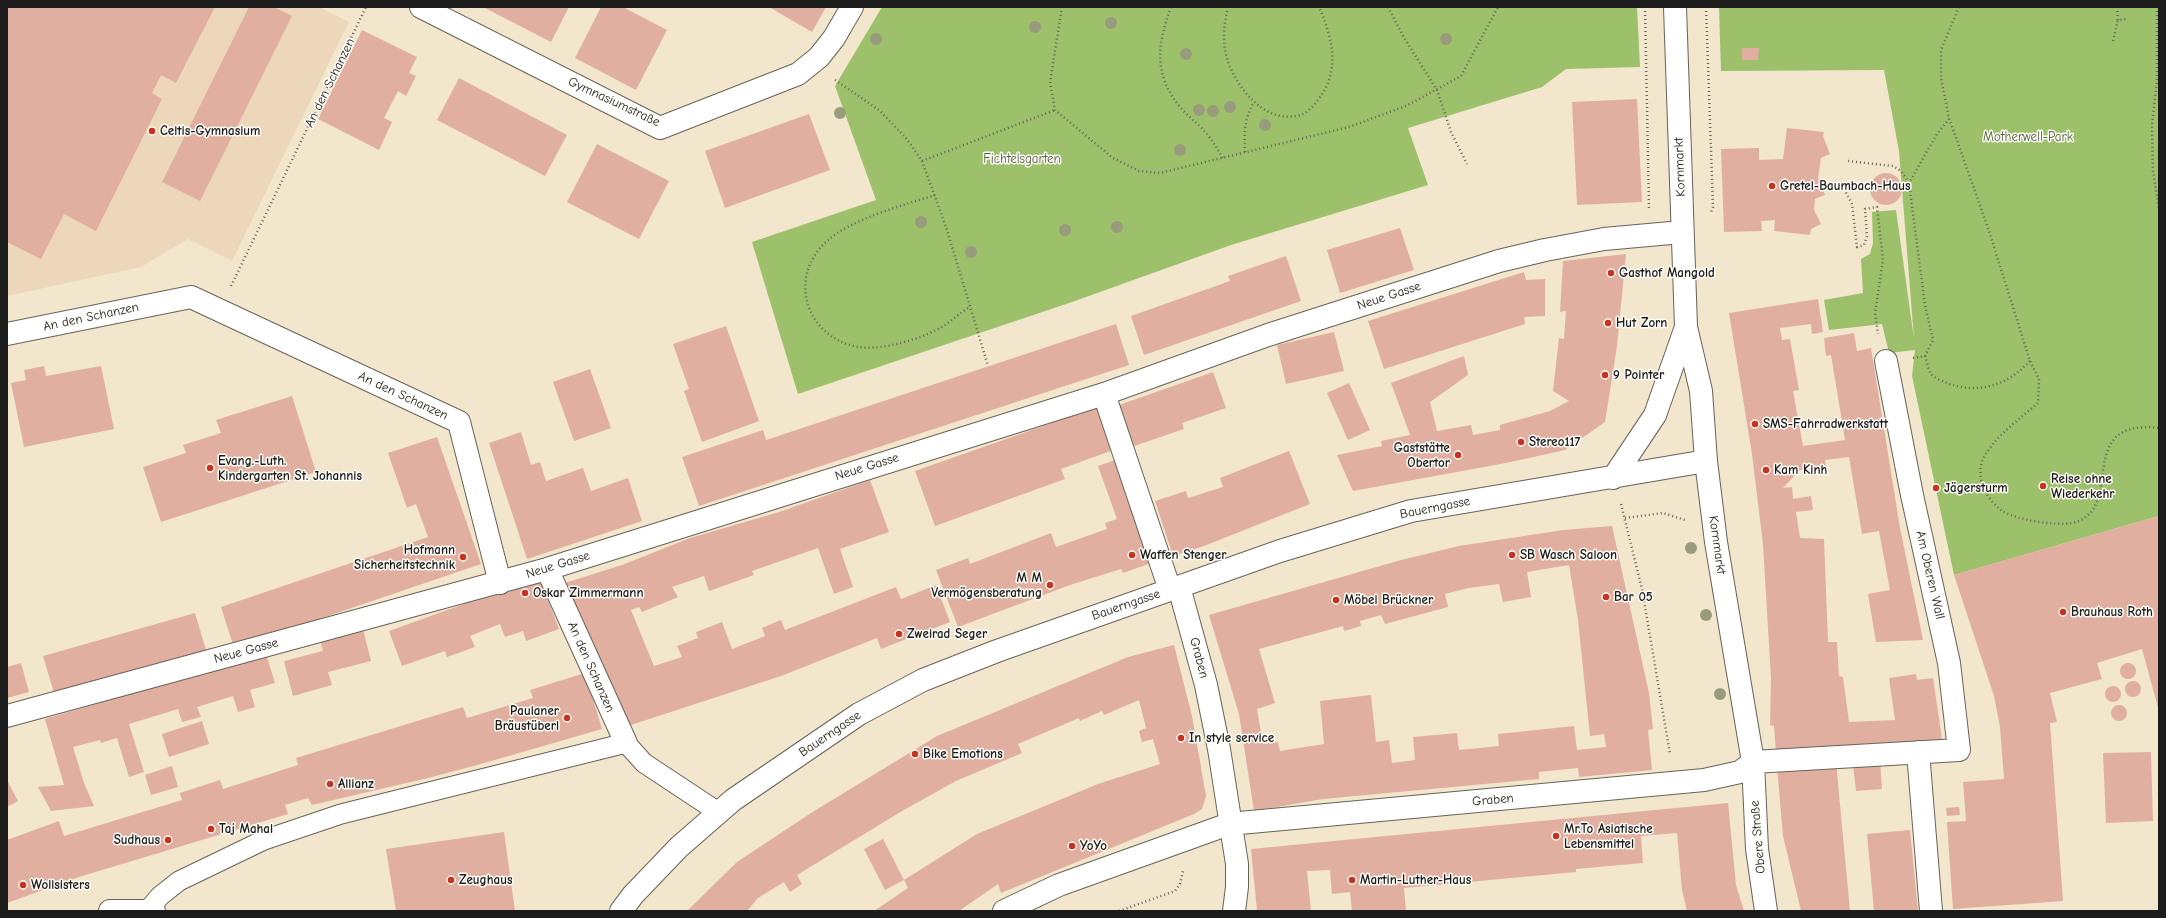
<!DOCTYPE html>
<meta charset="utf-8">
<style>
body{margin:0}
#map{position:relative;width:2166px;height:918px;overflow:hidden;background:#f2e6cd;font-family:"Comic Neue",sans-serif}
canvas{display:block}
.frame{position:absolute;inset:0;border:8px solid #1c1c1c;pointer-events:none}
</style>
<div id="map">
<canvas width="2166" height="918"></canvas>
<div class="frame"></div>
</div>
<script>
const ctx = document.querySelector('canvas').getContext('2d');
ctx.lineJoin = 'round';
function paint(path, color) { ctx.fillStyle = color; ctx.fill(path, 'evenodd'); }
function strokePath(path, color, width, dash) { ctx.strokeStyle = color; ctx.lineWidth = width; ctx.lineCap = dash ? 'butt' : 'round'; ctx.setLineDash(dash || []); ctx.stroke(path); }
function write(font, color, halo, rows, align = 'center') {
  ctx.font = font + ' "Comic Neue",sans-serif'; ctx.lineWidth = 3; ctx.setLineDash([]); ctx.textBaseline = 'middle'; ctx.strokeStyle = halo; ctx.fillStyle = color; for (const [text, x, y, turn = 0] of rows) {
    ctx.save(); ctx.translate(x, y); ctx.rotate((+turn || 0) * Math.PI / 180); ctx.textAlign = isNaN(turn) ? turn : align; if (halo) ctx.strokeText(text, 0, 0); ctx.fillText(text, 0, 0); ctx.restore();
  }
}
const built = new Path2D(`
 M 7,7 L 319,7 L 349,22 L 232,261 L 188,239 L 141,267 L 7,296 Z`);
const green = new Path2D(`
 M 882,7 L 1637,7 L 1640,67 L 1566,69 L 1542,87 L 1408,128 L 1428,185 L 1231,245 L 1072,302 L 798,394 L 752,242 L 876,200 L 835,86 Z
 M 1719,7 L 2159,7 L 2159,516 L 1954,575 L 1912,376 L 1915,350 L 1889,353 L 1882,324 L 1829,330 L 1824,300 L 1863,293 L 1861,259 L 1870,254 L 1873,243 L 1872,212 L 1896,210 L 1914,339 L 1899,151 L 1884,70 L 1721,71 Z`);
const building = new Path2D(`
 M 7,7 L 215,7 L 176,83 L 161,75 L 152,93 L 162,99 L 96,231 L 64,214 L 41,259 L 7,242 Z
 M 249,7 L 274,7 L 292,16 L 200,201 L 162,182 Z
 M 483,7 L 569,7 L 551,42 Z
 M 601,7 L 623,7 L 667,30 L 636,90 L 575,58 Z
 M 769,7 L 826,7 L 812,32 Z
 M 362,30 L 417,57 L 409,73 L 416,76 L 406,96 L 398,91 L 384,118 L 392,122 L 379,150 L 318,119 Z
 M 1742,48 L 1759,48 L 1758,60 L 1742,60 Z
 M 459,78 L 567,135 L 545,176 L 437,120 Z
 M 1637,99 L 1642,202 L 1577,205 L 1572,102 Z
 M 809,114 L 830,170 L 725,208 L 705,151 Z
 M 1787,128 L 1824,132 L 1823,136 L 1830,154 L 1821,158 L 1818,178 L 1825,195 L 1815,199 L 1814,210 L 1821,224 L 1811,229 L 1810,235 L 1774,231 L 1775,220 L 1761,221 L 1762,231 L 1724,232 L 1721,149 L 1759,148 L 1759,160 L 1783,159 Z
 M 597,144 L 669,181 L 639,239 L 567,202 Z
 M1870 189a16 16 0 1 1 32 0a16 16 0 1 1-32 0Z
 M 1400,228 L 1414,270 L 1340,293 L 1327,250 Z
 M 1626,254 L 1617,346 L 1605,422 L 1565,450 L 1506,463 L 1353,491 L 1337,455 L 1382,446 L 1381,441 L 1410,435 L 1391,383 L 1464,356 L 1468,375 L 1430,402 L 1437,431 L 1471,425 L 1473,435 L 1500,430 L 1500,425 L 1550,411 L 1569,401 L 1553,391 L 1559,338 L 1564,339 L 1566,311 L 1560,312 L 1563,261 Z
 M 1286,256 L 1301,301 L 1144,355 L 1131,316 L 1230,281 L 1228,276 Z
 M 1524,272 L 1526,280 L 1545,279 L 1545,316 L 1524,317 L 1525,324 L 1384,369 L 1368,321 Z
 M 1818,299 L 1823,332 L 1812,334 L 1811,324 L 1780,328 L 1782,340 L 1790,339 L 1799,390 L 1793,391 L 1803,446 L 1845,440 L 1831,355 L 1826,356 L 1824,338 L 1854,333 L 1857,351 L 1871,348 L 1900,528 L 1923,640 L 1876,642 L 1868,594 L 1890,590 L 1879,531 L 1862,534 L 1849,457 L 1825,460 L 1826,466 L 1795,471 L 1796,474 L 1783,488 L 1792,487 L 1793,499 L 1811,496 L 1813,510 L 1796,512 L 1800,538 L 1824,539 L 1828,642 L 1837,642 L 1839,676 L 1843,677 L 1849,722 L 1895,720 L 1889,678 L 1916,674 L 1917,680 L 1933,678 L 1942,739 L 1898,746 L 1776,752 L 1774,726 L 1770,725 L 1771,679 L 1763,544 L 1752,454 L 1729,313 Z
 M 1116,324 L 1129,365 L 699,506 L 682,457 L 763,430 L 766,440 Z
 M 726,326 L 759,421 L 702,442 L 684,391 L 689,389 L 673,344 Z
 M 1334,332 L 1344,371 L 1286,384 L 1277,345 Z
 M 44,366 L 46,376 L 101,366 L 114,429 L 24,447 L 11,383 L 26,380 L 24,370 Z
 M 590,369 L 611,428 L 574,441 L 553,382 Z
 M 1213,372 L 1226,408 L 1182,423 L 1184,429 L 1134,446 L 1119,405 Z
 M 1349,383 L 1370,430 L 1348,440 L 1327,393 Z
 M 292,396 L 316,472 L 161,522 L 143,467 L 186,453 L 183,445 L 221,433 L 216,420 Z
 M 1100,406 L 1116,449 L 1061,469 L 1065,479 L 935,526 L 915,471 Z
 M 521,432 L 531,465 L 540,462 L 546,481 L 583,468 L 591,491 L 628,478 L 642,521 L 527,559 L 489,443 Z
 M 437,437 L 481,564 L 234,648 L 221,607 L 428,537 L 416,504 L 407,508 L 388,453 Z
 M 1289,451 L 1310,504 L 1204,546 L 1173,556 L 1155,501 L 1186,491 L 1188,498 L 1223,487 L 1220,478 Z
 M 1121,458 L 1157,561 L 1123,573 L 1121,569 L 1070,585 L 958,627 L 936,570 L 968,558 L 970,564 L 1051,533 L 1056,547 L 1107,529 L 1105,523 L 1117,519 L 1098,466 Z
 M 870,480 L 889,532 L 840,549 L 853,587 L 834,594 L 818,548 L 752,571 L 754,575 L 709,591 L 704,576 L 672,587 L 678,597 L 642,612 L 639,607 L 631,610 L 654,666 L 682,657 L 677,646 L 698,638 L 696,632 L 722,622 L 732,649 L 765,636 L 762,628 L 781,620 L 785,630 L 896,587 L 901,599 L 936,585 L 950,622 L 881,649 L 877,638 L 781,676 L 631,725 L 610,684 L 565,583 L 622,565 L 690,538 L 779,512 Z
 M 2159,516 L 2159,711 L 2142,649 L 2097,663 L 2102,679 L 2050,693 L 2057,722 L 2050,723 L 2063,901 L 1953,909 L 1947,822 L 1966,821 L 1963,782 L 2004,779 L 2000,727 L 1994,696 L 1954,575 Z
 M 1612,526 L 1649,693 L 1653,729 L 1648,730 L 1652,770 L 1579,777 L 1578,768 L 1539,772 L 1539,779 L 1323,799 L 1254,811 L 1239,714 L 1209,615 L 1401,560 L 1459,546 L 1563,530 ZM 1569,565 L 1578,620 L 1590,736 L 1604,734 L 1606,747 L 1577,750 L 1574,726 L 1498,734 L 1499,746 L 1459,750 L 1457,733 L 1413,737 L 1415,760 L 1392,763 L 1389,740 L 1376,742 L 1371,695 L 1320,701 L 1324,744 L 1280,751 L 1278,742 L 1263,744 L 1257,709 L 1275,703 L 1259,649 L 1343,626 L 1344,631 L 1361,626 L 1360,621 L 1381,615 L 1385,624 L 1448,607 L 1445,594 L 1468,588 L 1499,584 L 1503,602 L 1531,597 L 1527,572 Z
 M 540,579 L 559,629 L 526,641 L 523,631 L 505,637 L 500,624 L 470,636 L 475,647 L 447,657 L 445,651 L 402,666 L 389,631 L 489,595 Z
 M 195,613 L 206,650 L 54,693 L 43,656 Z
 M 363,629 L 371,661 L 328,672 L 332,685 L 293,696 L 284,661 L 323,651 L 320,640 Z
 M 1174,645 L 1192,716 L 1206,796 L 1202,809 L 1194,814 L 1001,893 L 998,884 L 959,911 L 874,911 L 908,888 L 904,880 L 885,890 L 864,849 L 883,839 L 904,880 L 977,834 L 1098,784 L 1160,764 L 1153,739 L 1142,742 L 1139,731 L 1146,728 L 1139,700 L 1104,715 L 1102,711 L 1080,721 L 1079,718 L 1018,744 L 1022,753 L 956,781 L 902,811 L 797,875 L 802,884 L 790,892 L 784,882 L 758,898 L 747,911 L 687,911 L 737,862 L 811,813 L 937,736 L 1128,657 Z
 M 266,654 L 275,683 L 250,690 L 255,707 L 238,712 L 233,696 L 197,707 L 201,717 L 182,722 L 178,709 L 129,724 L 144,772 L 129,777 L 117,738 L 101,743 L 100,740 L 73,747 L 84,783 L 94,806 L 51,811 L 38,787 L 64,785 L 45,719 Z
 M2120 671a8 8 0 1 1 16 0a8 8 0 1 1-16 0Z
 M 21,663 L 29,692 L 7,698 L 7,667 Z
 M 585,673 L 602,729 L 481,764 L 428,778 L 312,805 L 308,798 L 285,805 L 288,814 L 79,877 L 7,903 L 7,840 L 59,821 L 64,836 L 182,800 L 180,793 L 220,780 L 223,789 L 298,765 L 296,758 L 463,707 L 467,718 L 533,698 L 530,690 Z
 M2125 689a8 8 0 1 1 16 0a8 8 0 1 1-16 0Z
 M2105 694a8 8 0 1 1 16 0a8 8 0 1 1-16 0Z
 M2111 713a8 8 0 1 1 16 0a8 8 0 1 1-16 0Z
 M 202,721 L 209,744 L 169,757 L 162,734 Z
 M 2151,752 L 2153,821 L 2106,823 L 2103,753 Z
 M 1880,761 L 1882,789 L 1856,791 L 1853,764 Z
 M 1836,762 L 1850,911 L 1801,911 L 1783,836 L 1777,767 Z
 M 172,766 L 178,787 L 151,795 L 145,775 Z
 M 7,780 L 18,801 L 7,807 Z
 M 1728,803 L 1736,885 L 1744,911 L 1687,911 L 1682,890 L 1677,833 L 1641,836 L 1643,863 L 1576,869 L 1576,872 L 1404,888 L 1406,911 L 1352,911 L 1350,892 L 1332,894 L 1330,870 L 1307,871 L 1311,911 L 1257,911 L 1251,849 Z
 M 1959,807 L 1960,815 L 1947,816 L 1946,808 Z
 M 1910,830 L 1918,911 L 1874,911 L 1867,834 Z
 M 504,832 L 515,911 L 396,911 L 386,849 Z`);
const path = new Path2D(`
 M 1062,7 L 1050,82 L 1055,110 L 1113,158 L 1139,171 L 1160,173 L 1349,127 L 1406,106 L 1461,76 L 1498,7
 M 1171,7 C 1157,45 1153,75 1181,108 C 1188,117 1198,123 1205,132 C 1212,139 1217,149 1223,158
 M 1228,7 C 1224,24 1222,41 1227,58 C 1235,86 1263,122 1296,116 C 1305,115 1312,108 1317,101 C 1341,72 1333,39 1319,7
 M 1388,7 L 1403,36 L 1437,90 L 1451,132 L 1467,164
 M 1645,7 L 1649,208
 M 1706,7 L 1713,207 L 1711,212
 M 1959,7 L 1941,50 L 1941,78 L 1949,118 L 1988,228 L 2030,361 L 2039,379 L 2038,403 C 2022,417 1988,442 1982,462 C 1976,479 1988,501 2001,510 C 2015,520 2055,526 2072,523 C 2128,511 2071,418 2159,428
 M 2117,7 L 2118,20
 M 2157,7 L 2157,79 L 2152,126 L 2153,171 L 2159,210
 M 2113,41 L 2118,20 L 2128,19
 M 835,80 L 879,110 L 906,138 L 922,161 L 947,230 L 988,366
 M 1245,152 C 1244,133 1244,119 1254,102
 M 922,161 L 1055,110
 M 1848,161 L 1893,166 L 1901,171 L 1909,183
 M 1844,189 L 1852,204 L 1857,247 L 1864,245 L 1867,236 L 1865,209 L 1877,207 L 1883,260 L 1875,313 L 1878,334
 M 935,195 C 904,205 851,219 827,241 C 787,277 805,337 858,347 C 882,351 925,338 945,325 C 953,319 961,313 969,307
 M 231,286 L 366,7
 M 1925,356 C 1927,361 1928,369 1931,374 C 1934,378 1942,381 1947,383 C 1978,395 2008,385 2030,361
 M 1913,358 L 1925,356 L 1933,340 L 1925,305 L 1909,183 L 1937,134 L 1949,119
 M 1621,504 L 1642,589 L 1670,754
 M 1625,518 L 1663,513 L 1685,520
 M 1119,911 L 1175,891 L 1180,884 L 1183,871`);
const lane = new Path2D(`
 M 149,909 L 160,896 L 179,881 L 264,840 L 341,814 L 626,743 L 644,763 L 718,812`);
const street = new Path2D(`
 M 421,7 L 660,128 L 798,74 L 819,57 L 834,38 L 852,7
 M 1675,7 L 1686,327 L 1701,391 L 1706,461 L 1716,542 L 1753,762 L 1757,849 L 1766,911
 M 7,334 L 191,297 L 459,422 L 500,583
 M 1104,394 L 1170,590
 M 1613,478 L 1655,415 L 1686,327
 M 547,569 L 626,743
 M 1179,587 L 1206,685 L 1219,749 L 1237,864 L 1237,887 L 1234,911
 M 7,716 L 547,569 L 1104,394 L 1268,335 L 1499,261 L 1545,250 L 1604,239 L 1682,232
 M 1918,752 L 1931,911
 M 1753,762 L 1959,750 L 1949,663 L 1912,495 L 1886,361
 M 110,911 L 154,911
 M 621,911 L 633,895 L 679,847 L 733,800 L 859,714 L 923,680 L 997,651 L 1280,551 L 1411,511 L 1706,461
 M 1004,911 L 1059,885 L 1229,824 L 1704,780 L 1740,772 L 1753,762`);
const trees = [
 [1111,23],
 [1035,27],
 [876,39],
 [1446,39],
 [1186,54],
 [1230,107],
 [1199,110],
 [1213,111],
 [840,113],
 [1265,125],
 [1180,150],
 [921,222],
 [1117,227],
 [1065,230],
 [971,252],
 [1691,548],
 [1706,615],
 [1720,694]
];
const markers = [
 [152,131,4,"#c8321e"],
 [1772,186,4,"#c8321e"],
 [1611,273,4,"#c8321e"],
 [1608,323,4,"#c8321e"],
 [1605,375,4,"#c8321e"],
 [1755,424,4,"#c8321e"],
 [1521,442,4,"#c8321e"],
 [1458,455,4,"#c8321e"],
 [210,468,4,"#c8321e"],
 [1766,470,4,"#c8321e"],
 [2043,486,4,"#c8321e"],
 [1936,488,4,"#c8321e"],
 [1132,555,4,"#c8321e"],
 [1512,555,4,"#c8321e"],
 [463,557,4,"#c8321e"],
 [1050,585,4,"#c8321e"],
 [525,593,4,"#c8321e"],
 [1606,597,4,"#c8321e"],
 [1336,600,4,"#c8321e"],
 [2063,612,4,"#c8321e"],
 [899,634,4,"#c8321e"],
 [567,718,4,"#c8321e"],
 [1181,738,4,"#c8321e"],
 [915,754,4,"#c8321e"],
 [330,784,4,"#c8321e"],
 [211,829,4,"#c8321e"],
 [1556,836,4,"#c8321e"],
 [168,840,4,"#c8321e"],
 [1072,846,4,"#c8321e"],
 [451,880,4,"#c8321e"],
 [1352,880,4,"#c8321e"],
 [23,885,4,"#c8321e"]
];
const streetNames = [
 ["An den Schanzen",330,83,-64],
 ["Gymnasiumstraße",614,102,25],
 ["Kornmarkt",1680,167,-92],
 ["Neue Gasse",1389,296,-18],
 ["An den Schanzen",91,317,-12],
 ["An den Schanzen",403,396,25],
 ["Neue Gasse",867,467,-17],
 ["Bauerngasse",1435,508,-11],
 ["Kornmarkt",1717,545,82],
 ["Neue Gasse",558,565,-17],
 ["Am Oberen Wall",1930,575,77],
 ["Bauerngasse",1126,605,-19],
 ["Neue Gasse",246,651,-15],
 ["Graben",1199,658,75],
 ["An den Schanzen",591,667,66],
 ["Bauerngasse",830,734,-34],
 ["Graben",1493,800,-5],
 ["Obere Straße",1758,837,-95]
];
const poiNames = [
 ["Celtis-Gymnasium",160,131],
 ["Gretel-Baumbach-Haus",1780,186],
 ["Gasthof Mangold",1619,273],
 ["Hut Zorn",1616,323],
 ["9 Pointer",1613,375],
 ["SMS-Fahrradwerkstatt",1763,424],
 ["Stereo117",1529,442],
 ["Gaststätte",1450,448,"right"],
 ["Obertor",1450,463,"right"],
 ["Evang.-Luth.",218,461],
 ["Kindergarten St. Johannis",218,476],
 ["Kam Kinh",1774,470],
 ["Reise ohne",2051,479],
 ["Wiederkehr",2051,494],
 ["Jägersturm",1944,488],
 ["Hofmann",455,550,"right"],
 ["Sicherheitstechnik",455,565,"right"],
 ["Waffen Stenger",1140,555],
 ["SB Wasch Saloon",1520,555],
 ["M M",1042,578,"right"],
 ["Vermögensberatung",1042,593,"right"],
 ["Oskar Zimmermann",533,593],
 ["Bar 05",1614,597],
 ["Möbel Brückner",1344,600],
 ["Brauhaus Roth",2071,612],
 ["Zweirad Seger",907,634],
 ["Paulaner",559,711,"right"],
 ["Bräustüberl",559,726,"right"],
 ["In style service",1189,738],
 ["Bike Emotions",923,754],
 ["Allianz",338,784],
 ["Taj Mahal",219,829],
 ["Mr.To Asiatische",1564,829],
 ["Lebensmittel",1564,844],
 ["Sudhaus",160,840,"right"],
 ["YoYo",1080,846],
 ["Zeughaus",459,880],
 ["Martin-Luther-Haus",1360,880],
 ["Wollsisters",31,885]
];
const parkNames = [
 ["Motherwell-Park",2028,137],
 ["Fichtelsgarten",1022,159]
];
paint(built, '#edd7ba');
paint(green, '#9dc06a');
paint(building, '#e1afa0');
strokePath(lane, '#67635a', 21);
strokePath(street, '#67635a', 24);
strokePath(path, '#67635a', 2.5, [1, 3]);
strokePath(lane, '#fff', 19);
strokePath(street, '#fff', 22);
ctx.fillStyle = '#999b7d';
for (const [x, y] of trees) { ctx.beginPath(); ctx.arc(x, y, 6, 0, 2 * Math.PI); ctx.fill(); }
for (const [x, y, r, color] of markers) { const dot = new Path2D(); dot.arc(x, y, r, 0, 2 * Math.PI); ctx.fillStyle = color; ctx.fill(dot); strokePath(dot, '#fdfcf7', 1.5); }
write('13px', '#1c1c1c', '#fdfcf7', streetNames);
write('bold 13px', '#1c1c1c', '#fdfcf7', poiNames, 'left');
write('13px', '#505e3b', '#fdfcf7', parkNames);
</script>
